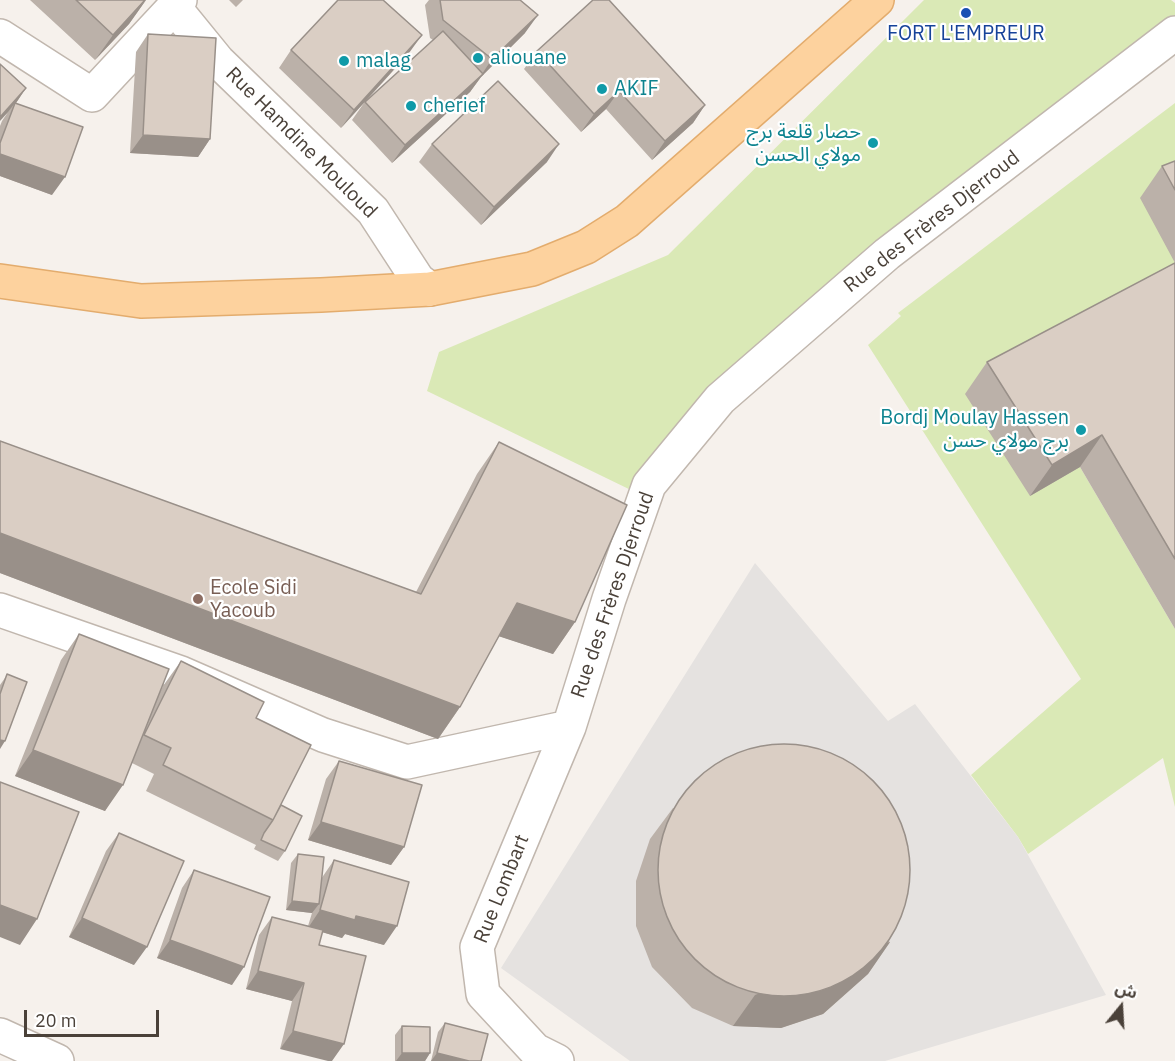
<!DOCTYPE html>
<meta charset="utf-8">
<style>
body{margin:0}
#map{position:relative;width:1175px;height:1061px;overflow:hidden;background:#f6f1ec;font-family:"IBM Plex Sans","Noto Sans Arabic",sans-serif}
canvas{display:block}
.north{position:absolute;left:1091px;top:977px;width:60px;height:60px;-webkit-text-stroke:4px #fff;paint-order:stroke;rotate:18deg;font-size:16px;font-weight:700;line-height:24px;text-align:center;color:#4a4139}
.north::after{content:'';display:block;margin:auto;width:21px;height:27px;background:#4a4139;clip-path:polygon(50% 0,100% 100%,50% 72%,0 100%)}
.scale{position:absolute;left:24px;top:1010px;width:135px;height:27px;box-sizing:border-box;border:3px solid #4a4139;border-top:0;padding-left:8px;font-size:18px;line-height:21px;white-space:nowrap;color:#4a4139;-webkit-text-stroke:4px #fff;paint-order:stroke}
</style>
<div id="map">
<canvas width="1175" height="1061"></canvas>
<div class="north">ش</div>
<div class="scale">20 m</div>
</div>
<script>
const ctx = document.querySelector('canvas').getContext('2d');
ctx.lineJoin = 'round';
function paint(path, color) { ctx.fillStyle = color; ctx.fill(path, 'evenodd'); }
function strokePath(path, color, width, dash) { ctx.strokeStyle = color; ctx.lineWidth = width; ctx.lineCap = dash ? 'butt' : 'round'; ctx.setLineDash(dash || []); ctx.stroke(path); }
function write(font, color, halo, rows, align = 'center') {
  ctx.font = font + ' "IBM Plex Sans","Noto Sans Arabic",sans-serif'; ctx.lineWidth = 4.5; ctx.setLineDash([]); ctx.textBaseline = 'middle'; ctx.strokeStyle = halo; ctx.fillStyle = color; for (const [text, x, y, turn = 0] of rows) {
    ctx.save(); ctx.translate(x, y); ctx.rotate((+turn || 0) * Math.PI / 180); ctx.textAlign = isNaN(turn) ? turn : align; if (halo) ctx.strokeText(text, 0, 0); ctx.fillText(text, 0, 0); ctx.restore();
  }
}
const green = new Path2D(`
 M 924,0 L 1171,0 L 1175,3 L 1175,25 L 637,493 L 427,391 L 439,352 L 668,255 Z
 M 1175,103 L 1175,283 L 1080,467 L 1175,629 L 1175,807 L 1163,758 L 1028,854 L 1018,837 L 971,775 L 1081,679 L 868,345 L 901,316 L 898,313 Z`);
const parking = new Path2D(`
 M 755,563 L 888,721 L 915,704 L 1018,837 L 1106,995 L 885,1061 L 630,1061 L 501,968 ZM 886,933 L 868,974 L 823,1014 L 781,1028 Z`);
const minor = new Path2D(`
 M 180,0 L 174,7 L 218,61 L 373,211 L 418,280 L 430,289
 M 0,36 L 92,95 L 174,7
 M 0,610 L 181,673 L 323,735 L 407,762 L 569,727 L 609,599 L 649,485 L 720,399 L 887,254 L 1175,33
 M 0,1035 L 57,1061
 M 557,1061 L 535,1050 L 483,994 L 477,947 L 569,727`);
const major = new Path2D(`
 M 0,281 L 141,301 L 321,295 L 430,289 L 532,269 L 586,247 L 627,221 L 877,0`);
const wall = new Path2D(`
 M 30,0 L 146,0 L 129,24 L 95,60 Z
 M 229,0 L 243,0 L 236,7 Z
 M 429,0 L 520,0 L 525,33 L 481,77 L 470,92 L 392,163 L 352,120 L 364,103 L 341,128 L 279,68 L 291,50 L 409,53 L 366,101 L 433,40 L 430,38 L 425,5 Z
 M 148,34 L 210,139 L 198,157 L 130,153 L 136,52 Z
 M 537,51 L 705,105 L 693,123 L 652,160 L 606,109 L 581,132 L 524,69 Z
 M 26,88 L 16,103 L 52,195 L 0,176 L 0,126 L 2,121 L 8,112 L 0,121 Z
 M 432,144 L 547,162 L 481,225 L 419,162 Z
 M 1175,161 L 1175,263 L 1140,198 L 1162,166 Z
 M 1175,263 L 1175,629 L 1080,467 L 1030,496 L 965,394 L 987,362 Z
 M 0,441 L 416,592 L 477,474 L 499,442 L 575,622 L 553,654 L 499,636 L 460,707 L 438,739 L 0,573 Z
 M 79,634 L 158,696 L 163,686 L 181,661 L 256,718 L 281,805 L 285,851 L 278,861 L 254,849 L 257,843 L 256,845 L 146,791 L 154,774 L 132,763 L 105,811 L 15,776 L 61,660 Z
 M 7,675 L 0,749 L 0,685 Z
 M 339,761 L 404,847 L 391,865 L 308,840 L 326,779 Z
 M 673,808 L 890,942 L 868,974 L 823,1014 L 781,1028 L 733,1026 L 692,1008 L 652,967 L 636,926 L 636,881 L 650,839 Z
 M 119,833 L 134,965 L 69,937 L 106,851 Z
 M 298,854 L 321,879 L 334,860 L 384,945 L 345,934 L 342,938 L 322,932 L 319,945 L 366,956 L 280,1049 L 292,1001 L 246,989 L 259,935 L 272,917 L 308,926 L 312,913 L 286,910 L 291,863 Z
 M 194,870 L 232,985 L 157,958 L 182,888 Z
 M 445,1023 L 481,1061 L 431,1061 L 438,1032 Z
 M 402,1026 L 430,1053 L 425,1061 L 395,1061 L 395,1035 Z`);
const shadedWall = new Path2D(`
 M 146,0 L 129,24 L 95,60 L 113,35 Z
 M 538,15 L 525,33 L 481,77 L 470,92 L 392,163 L 405,145 L 482,74 L 492,59 Z
 M 422,35 L 409,53 L 341,128 L 354,110 Z
 M 26,88 L 14,106 L 15,103 L 8,112 L 0,121 L 0,117 Z
 M 619,91 L 606,109 L 581,132 L 594,114 Z
 M 705,105 L 693,123 L 652,160 L 665,141 Z
 M 143,135 L 210,139 L 198,157 L 130,153 Z
 M 559,144 L 547,162 L 481,225 L 494,207 Z
 M 0,154 L 65,177 L 52,195 L 0,176 Z
 M 1102,435 L 1080,467 L 1030,496 L 1052,465 Z
 M 0,533 L 460,707 L 438,739 L 0,573 Z
 M 517,603 L 575,622 L 553,654 L 495,635 Z
 M 0,740 L 5,741 L 0,749 Z
 M 33,750 L 123,785 L 105,811 L 15,776 Z
 M 321,822 L 404,847 L 391,865 L 308,840 Z
 M 292,901 L 319,904 L 312,913 L 286,910 Z
 M 0,905 L 37,919 L 20,945 L 0,937 Z
 M 320,910 L 356,916 L 397,926 L 384,945 L 345,934 L 342,938 L 308,928 Z
 M 82,918 L 147,947 L 134,965 L 69,937 Z
 M 170,940 L 244,967 L 232,985 L 157,958 Z
 M 890,942 L 868,974 L 823,1014 L 781,1028 L 733,1026 L 755,995 Z
 M 258,971 L 304,983 L 292,1001 L 246,989 Z
 M 293,1031 L 344,1044 L 332,1061 L 328,1061 L 280,1049 Z
 M 402,1053 L 430,1053 L 425,1061 L 396,1061 Z
 M 437,1053 L 469,1061 L 431,1061 Z`);
const building = new Path2D(`
 M 76,0 L 145,0 L 113,35 Z
 M 338,0 L 383,0 L 422,35 L 354,110 L 291,50 Z
 M 440,0 L 520,0 L 538,15 L 492,59 L 443,20 Z
 M 593,0 L 609,0 L 705,105 L 665,141 L 619,91 L 594,114 L 537,51 Z
 M 443,31 L 483,74 L 405,145 L 365,102 Z
 M 148,34 L 216,38 L 210,139 L 143,135 Z
 M 0,64 L 26,88 L 0,117 Z
 M 498,81 L 559,144 L 494,207 L 432,144 Z
 M 15,103 L 83,127 L 65,177 L 0,154 L 0,143 Z
 M 1175,161 L 1175,190 L 1162,166 Z
 M 1175,263 L 1175,559 L 1102,435 L 1052,465 L 987,362 Z
 M 0,441 L 421,594 L 499,442 L 627,505 L 575,622 L 517,603 L 460,707 L 0,533 Z
 M 79,634 L 169,669 L 123,785 L 33,750 Z
 M 181,661 L 264,702 L 256,718 L 311,745 L 273,820 L 163,765 L 171,748 L 144,735 Z
 M 7,674 L 27,682 L 5,741 L 0,740 L 0,694 Z
 M658 870a126 126 0 1 1 252 0a126 126 0 1 1-252 0Z
 M 339,761 L 422,785 L 404,847 L 321,822 Z
 M 0,782 L 79,812 L 37,919 L 0,905 Z
 M 281,805 L 302,816 L 285,851 L 261,840 L 264,833 L 273,820 Z
 M 119,833 L 184,861 L 147,947 L 82,918 Z
 M 298,854 L 324,857 L 319,904 L 292,901 Z
 M 334,860 L 409,882 L 397,926 L 356,916 L 355,920 L 320,910 Z
 M 194,870 L 270,897 L 244,967 L 170,940 Z
 M 272,917 L 323,930 L 319,945 L 366,956 L 344,1044 L 293,1031 L 304,983 L 258,971 Z
 M 445,1023 L 488,1034 L 481,1061 L 469,1061 L 437,1053 Z
 M 402,1026 L 430,1027 L 430,1053 L 402,1053 Z`);
const markers = [
 [966,13,6,"#1a4fb4"],
 [478,58,6,"#0f9aa8"],
 [344,61,6,"#0f9aa8"],
 [602,89,6,"#0f9aa8"],
 [411,106,6,"#0f9aa8"],
 [873,143,6,"#0f9aa8"],
 [1081,430,6,"#0f9aa8"],
 [198,599,6,"#8d6e63"]
];
const transitNames = [
 ["FORT L'EMPREUR",966,34]
];
const cultureNames = [
 ["aliouane",490,58],
 ["malag",356,61],
 ["AKIF",614,89],
 ["cherief",423,106],
 ["حصار قلعة برج",861,132,"right"],
 ["مولاي الحسن",861,155,"right"],
 ["Bordj Moulay Hassen",1069,418,"right"],
 ["برج مولاي حسن",1069,441,"right"]
];
const streetNames = [
 ["Rue Hamdine Mouloud",301,143,45],
 ["Rue des Frères Djerroud",932,222,-38],
 ["Rue des Frères Djerroud",613,595,-71],
 ["Rue Lombart",502,889,-68]
];
const educationNames = [
 ["Ecole Sidi",210,588],
 ["Yacoub",210,611]
];
paint(green, '#dae9b6');
paint(parking, '#e5e2e0');
strokePath(minor, '#c1b7ae', 36);
strokePath(major, '#e3ac6d', 36);
strokePath(minor, '#fff', 33);
strokePath(major, '#fdd29e', 33);
paint(wall, '#bbb1a9');
paint(shadedWall, '#999089');
paint(building, '#dacec4');
strokePath(building, '#999089', 1.5);
for (const [x, y, r, color] of markers) { const dot = new Path2D(); dot.arc(x, y, r, 0, 2 * Math.PI); ctx.fillStyle = color; ctx.fill(dot); strokePath(dot, '#fff', 2); }
write('20px', '#164399', '#fff', transitNames);
write('20px', '#0d838f', '#fff', cultureNames, 'left');
write('20px', '#4a4139', '#fff', streetNames);
write('20px', '#785e54', '#fff', educationNames, 'left');
</script>
